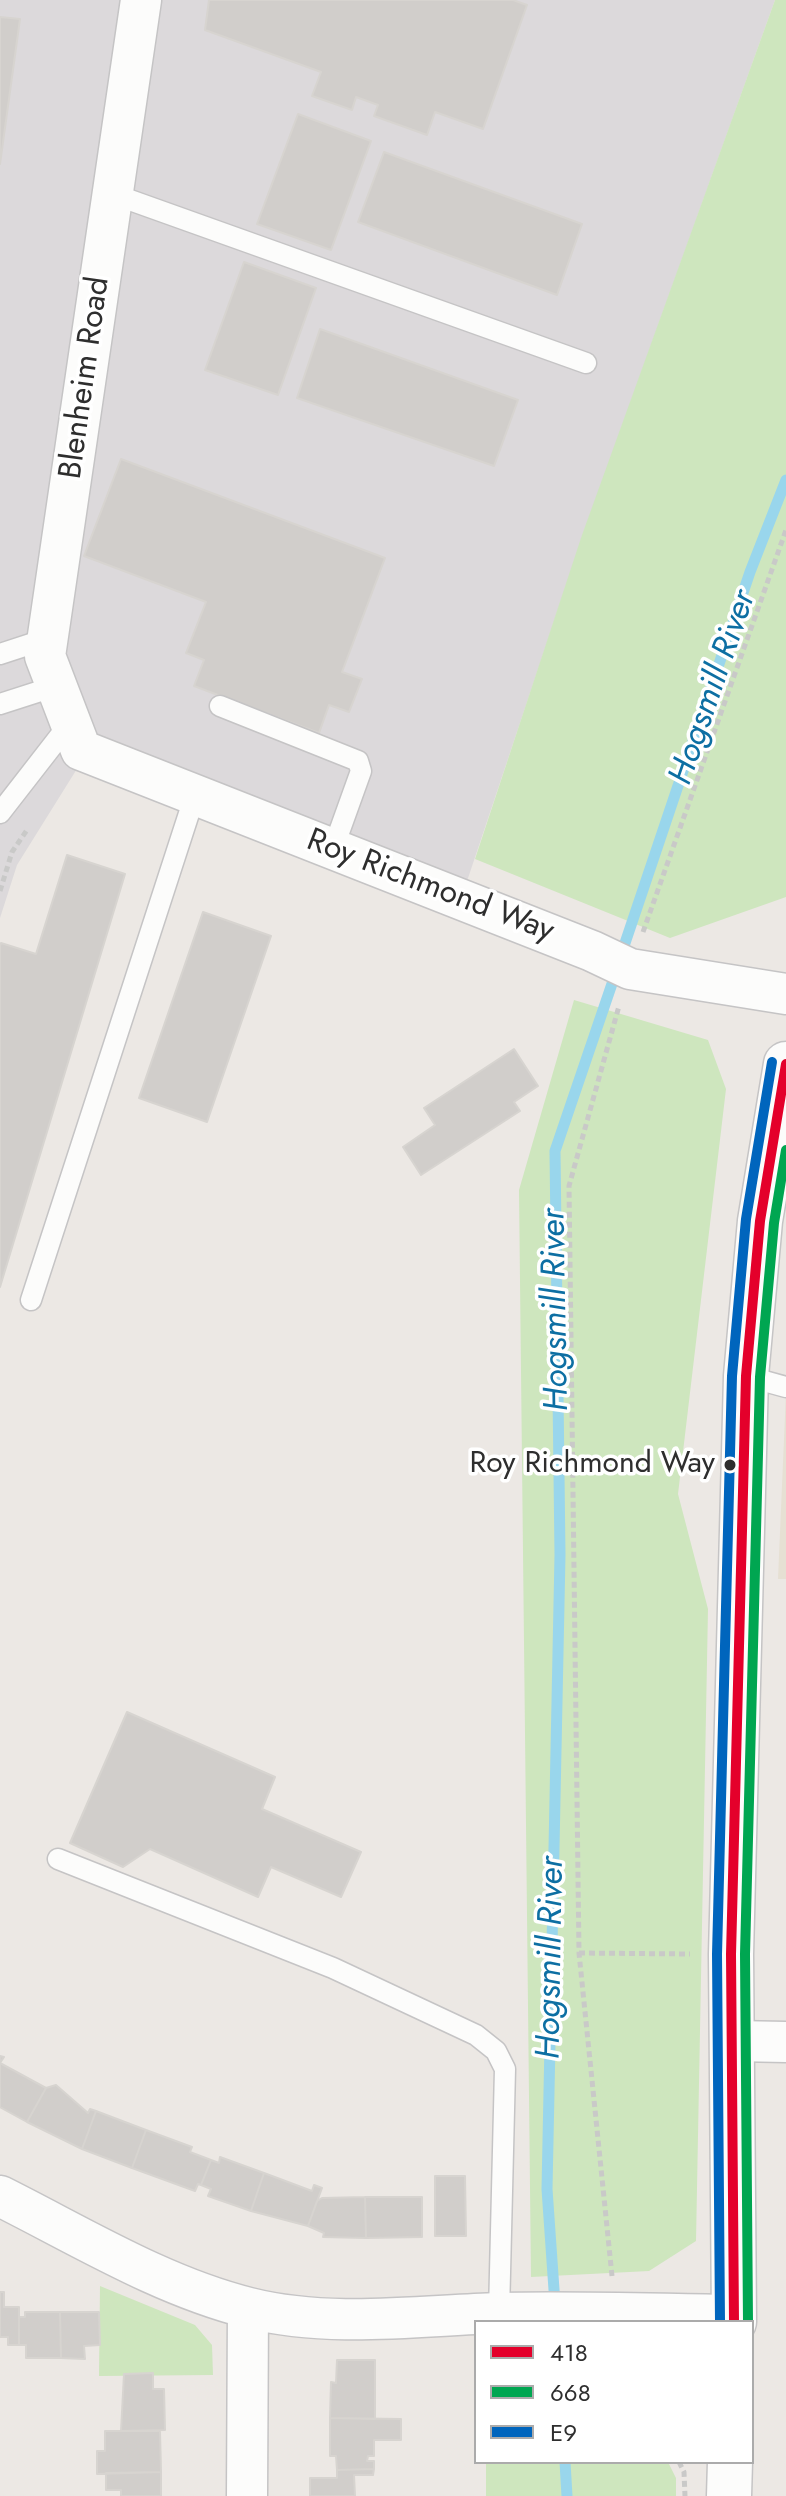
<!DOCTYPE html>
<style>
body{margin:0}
#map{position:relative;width:786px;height:2496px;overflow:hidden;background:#ece8e4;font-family:Jost,sans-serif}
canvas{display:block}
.legend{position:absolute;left:474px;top:2320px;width:280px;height:144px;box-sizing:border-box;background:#fff;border:2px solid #ababab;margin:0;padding:10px 14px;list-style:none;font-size:24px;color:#2e2e2e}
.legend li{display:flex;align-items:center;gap:16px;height:40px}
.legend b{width:40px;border:2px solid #ababab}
</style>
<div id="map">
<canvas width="786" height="2496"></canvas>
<ul class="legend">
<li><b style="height:10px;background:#e4002b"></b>418</li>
<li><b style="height:10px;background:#00a651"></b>668</li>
<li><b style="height:10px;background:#0065bd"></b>E9</li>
</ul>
</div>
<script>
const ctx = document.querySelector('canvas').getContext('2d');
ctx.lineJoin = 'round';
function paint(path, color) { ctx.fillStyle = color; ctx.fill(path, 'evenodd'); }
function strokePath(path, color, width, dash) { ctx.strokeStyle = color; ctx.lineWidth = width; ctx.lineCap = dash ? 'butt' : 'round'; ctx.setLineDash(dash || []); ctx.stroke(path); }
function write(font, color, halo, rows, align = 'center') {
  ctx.font = font + ' Jost,sans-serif'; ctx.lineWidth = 7; ctx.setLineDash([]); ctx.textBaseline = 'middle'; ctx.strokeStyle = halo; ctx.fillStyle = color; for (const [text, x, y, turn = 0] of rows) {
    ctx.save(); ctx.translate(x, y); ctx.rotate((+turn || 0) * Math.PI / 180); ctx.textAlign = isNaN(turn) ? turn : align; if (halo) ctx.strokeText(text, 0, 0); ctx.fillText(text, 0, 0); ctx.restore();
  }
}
const industrial = new Path2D(`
 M 0,0 L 775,0 L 583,535 L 458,908 L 80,764 L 17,865 L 0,918 Z`);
const education = new Path2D(`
 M 786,1393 L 786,1579 L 778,1579 Z`);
const green = new Path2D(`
 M 775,0 L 786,0 L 786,897 L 670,938 L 475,859 L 582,535 Z
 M 574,1000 L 708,1040 L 726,1089 L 678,1494 L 708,1609 L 696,2241 L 649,2271 L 531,2277 L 519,1190 Z
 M 100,2286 L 195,2325 L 212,2345 L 213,2375 L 99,2376 Z
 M 486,2462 L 668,2462 L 676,2478 L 676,2496 L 486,2496 Z`);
const stream = new Path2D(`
 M 621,955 L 750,572 L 786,480
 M 555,2304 L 547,2189 L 560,1555 L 555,1151 L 616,972
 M 565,2462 L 567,2496`);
const building = new Path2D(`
 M 209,0 L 513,0 L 527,5 L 483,129 L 435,112 L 427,135 L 374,116 L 378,105 L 356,97 L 352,110 L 312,96 L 321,72 L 205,30 Z
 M 0,17 L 20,19 L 0,164 Z
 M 298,114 L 371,141 L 331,250 L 257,224 Z
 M 384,152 L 582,224 L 557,295 L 358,222 Z
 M 244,262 L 316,288 L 278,395 L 205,370 Z
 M 320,329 L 518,400 L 494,466 L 297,398 Z
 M 121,459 L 385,558 L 342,672 L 362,679 L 349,712 L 329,705 L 319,733 L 194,686 L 204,660 L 186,653 L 206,602 L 84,556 Z
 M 67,855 L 125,874 L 0,1287 L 0,946 L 1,943 L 36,954 Z
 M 203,912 L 271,936 L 207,1122 L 139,1098 Z
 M 514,1049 L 538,1086 L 514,1102 L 520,1111 L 421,1175 L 403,1147 L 435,1125 L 424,1108 Z
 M 127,1712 L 275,1777 L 262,1809 L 361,1852 L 341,1897 L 271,1867 L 258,1897 L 150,1849 L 123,1867 L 70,1843 Z
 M 0,2056 L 4,2057 L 0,2063 L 46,2088 L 27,2122 L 0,2107 Z
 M 56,2085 L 88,2113 L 90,2109 L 96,2111 L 82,2149 L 27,2122 L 46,2088 Z
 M 96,2111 L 146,2130 L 132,2168 L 82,2149 Z
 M 146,2130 L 192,2147 L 190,2152 L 211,2160 L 201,2185 L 198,2184 L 195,2191 L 132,2168 Z
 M 220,2157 L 264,2173 L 251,2211 L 208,2196 L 211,2189 L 201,2185 L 211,2160 L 219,2163 Z
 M 264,2173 L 312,2191 L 314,2185 L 322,2188 L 308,2226 L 251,2211 Z
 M 435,2176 L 465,2176 L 466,2236 L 435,2236 Z
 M 365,2197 L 422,2197 L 422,2237 L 366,2238 Z
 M 365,2197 L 366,2238 L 323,2237 L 324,2233 L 308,2226 L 317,2201 L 322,2198 Z
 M 0,2292 L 4,2292 L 4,2307 L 19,2307 L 19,2345 L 8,2345 L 8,2337 L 0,2337 Z
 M 25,2312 L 60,2312 L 61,2358 L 26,2358 L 26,2345 L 19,2345 L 19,2317 L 25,2317 Z
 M 60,2312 L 99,2312 L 100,2345 L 84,2346 L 85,2359 L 61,2358 Z
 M 337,2360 L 375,2360 L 375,2419 L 330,2418 L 331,2382 L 336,2383 Z
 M 153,2373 L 153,2389 L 164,2389 L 165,2430 L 121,2431 L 124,2374 Z
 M 330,2418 L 401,2419 L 401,2440 L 374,2440 L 374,2456 L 368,2456 L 367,2461 L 374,2461 L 374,2469 L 337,2470 L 336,2456 L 330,2456 Z
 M 105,2431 L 160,2431 L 161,2472 L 97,2474 L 97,2451 L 105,2451 Z
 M 374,2469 L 373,2475 L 354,2475 L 355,2496 L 310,2496 L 310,2478 L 337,2478 L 337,2470 Z
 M 161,2472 L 161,2496 L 121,2496 L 121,2490 L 106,2490 L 106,2473 Z`);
const path = new Path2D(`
 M 0,891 L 12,852 L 27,830
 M 643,932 L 786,530
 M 579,1953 L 690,1954
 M 612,2276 L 579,1953 L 569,1186 L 619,1006
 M 679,2462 L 684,2472 L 685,2496`);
const lane = new Path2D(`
 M 113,194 L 586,363
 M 0,654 L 49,638
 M 0,704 L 56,686
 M 220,706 L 358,761 L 361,771 L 333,849
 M 0,813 L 70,723
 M 31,1300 L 195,795
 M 746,1376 L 786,1387
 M 58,1859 L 333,1968 L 476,2035 L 496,2051 L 505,2069 L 499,2313`);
const street = new Path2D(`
 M 141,0 L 45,656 L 81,750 L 592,951 L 630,969 L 786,994
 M 734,2041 L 786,2042
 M 0,2196 C 80,2236 161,2286 249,2308 C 329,2328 416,2316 497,2313 C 576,2311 655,2314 734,2315
 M 247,2496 L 248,2308`);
const secondary = new Path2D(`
 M 734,2322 L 731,1954 L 746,1376 L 760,1221 L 786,1064
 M 729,2496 L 730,2462`);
const bus1 = new Path2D(`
 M 734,2322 L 731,1954 L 746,1376 L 760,1221 L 786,1064`);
const bus2 = new Path2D(`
 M 748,2322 L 745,1954 L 760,1377 L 774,1223 L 786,1150`);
const bus3 = new Path2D(`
 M 720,2322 L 717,1954 L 732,1376 L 746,1219 L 772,1062`);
const markers = [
 [730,1465,7,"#2e2e2e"]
];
const busNames = [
 ["Roy Richmond Way",715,1465]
];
const streetNames = [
 ["Blenheim Road",86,378,-82],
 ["Roy Richmond Way",430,887,21]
];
const waterNames = [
 ["Hogsmill River",714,688,-71],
 ["Hogsmill River",557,1310,-91],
 ["Hogsmill River",552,1958,-89]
];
paint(industrial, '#dcd9db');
paint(education, '#e6e0d3');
paint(green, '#cee6be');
strokePath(stream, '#99d6ec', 11);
paint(building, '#d1cecb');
strokePath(building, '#d7d4d0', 2);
strokePath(lane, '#c5c4c5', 23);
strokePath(street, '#c5c4c5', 43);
strokePath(secondary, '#c5c4c5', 47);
strokePath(path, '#c9c9c8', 5, [6, 4]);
strokePath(lane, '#fcfcfb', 20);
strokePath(street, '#fcfcfb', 40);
strokePath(secondary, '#fcfcfb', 44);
strokePath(bus1, '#e4002b', 10);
strokePath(bus2, '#00a651', 10);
strokePath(bus3, '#0065bd', 10);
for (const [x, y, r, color] of markers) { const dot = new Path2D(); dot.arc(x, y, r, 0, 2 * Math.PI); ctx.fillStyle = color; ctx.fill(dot); strokePath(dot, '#fff', 3); }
write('30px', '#2e2e2e', '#fff', busNames, 'right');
write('32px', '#2e2e2e', '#fff', streetNames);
write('italic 34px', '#0d6fa3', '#fff', waterNames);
</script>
